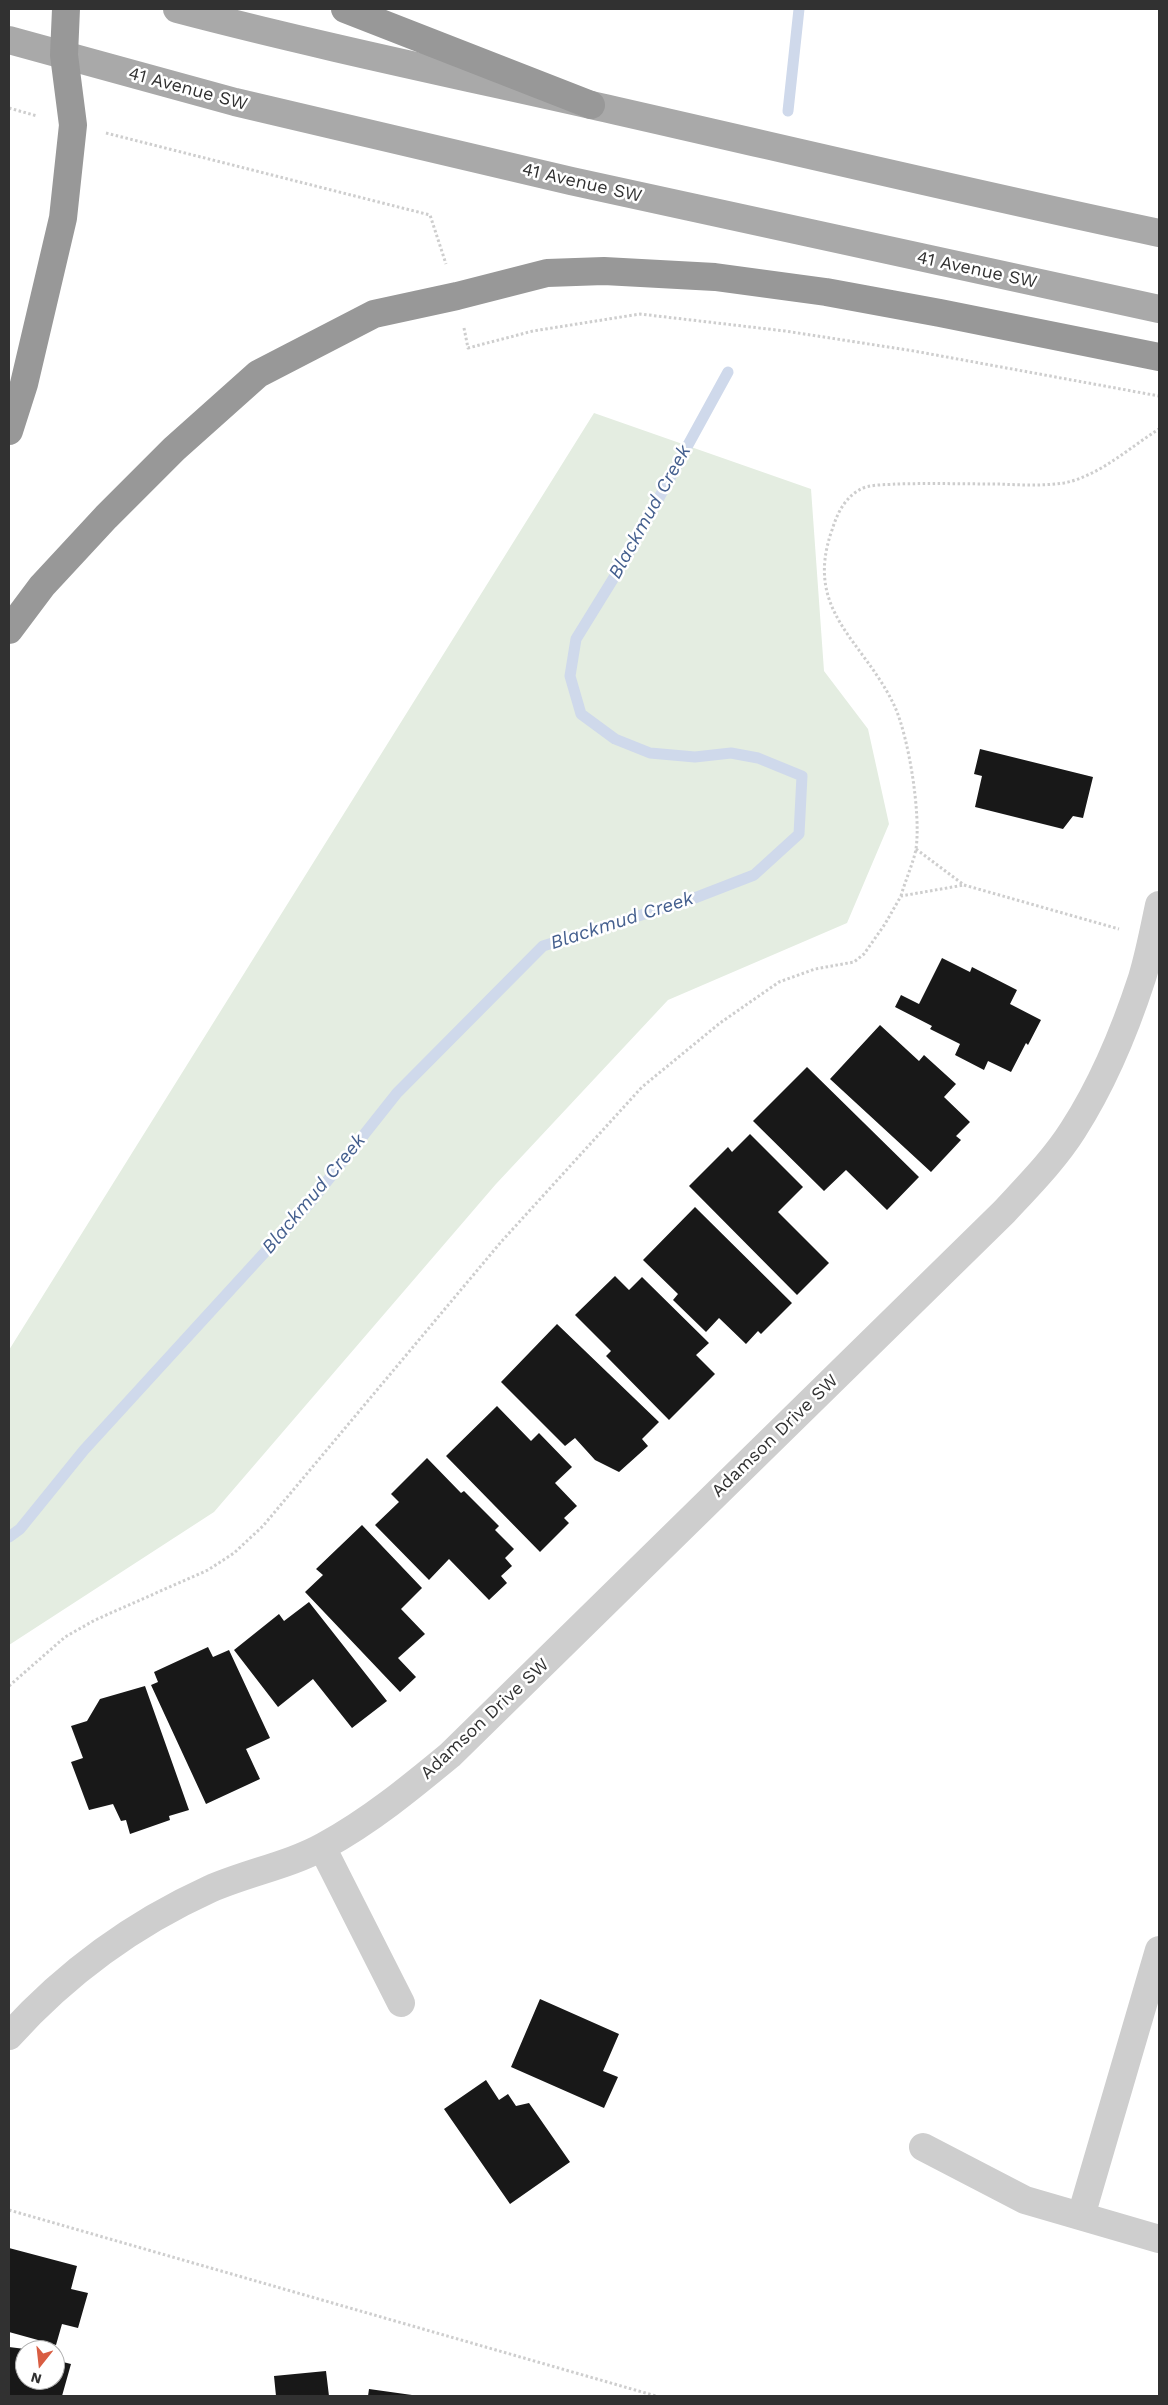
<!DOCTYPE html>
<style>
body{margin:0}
#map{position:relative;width:1168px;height:2405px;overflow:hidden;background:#fff;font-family:"Work Sans",sans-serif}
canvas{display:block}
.frame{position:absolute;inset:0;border:10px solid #313131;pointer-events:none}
.north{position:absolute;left:15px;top:2340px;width:50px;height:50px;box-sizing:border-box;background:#fff;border:1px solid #adadad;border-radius:50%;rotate:196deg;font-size:14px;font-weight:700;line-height:20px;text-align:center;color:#313131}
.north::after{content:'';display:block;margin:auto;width:18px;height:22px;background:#d95d42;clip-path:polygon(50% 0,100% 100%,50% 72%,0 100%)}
</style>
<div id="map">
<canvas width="1168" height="2405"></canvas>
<div class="frame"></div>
<div class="north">N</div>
</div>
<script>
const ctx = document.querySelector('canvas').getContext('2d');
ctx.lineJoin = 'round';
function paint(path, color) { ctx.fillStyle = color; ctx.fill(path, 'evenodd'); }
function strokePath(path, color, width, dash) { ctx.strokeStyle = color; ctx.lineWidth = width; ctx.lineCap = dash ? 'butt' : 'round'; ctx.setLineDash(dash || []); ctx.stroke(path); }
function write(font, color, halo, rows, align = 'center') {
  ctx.font = font + ' "Work Sans",sans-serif'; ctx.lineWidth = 5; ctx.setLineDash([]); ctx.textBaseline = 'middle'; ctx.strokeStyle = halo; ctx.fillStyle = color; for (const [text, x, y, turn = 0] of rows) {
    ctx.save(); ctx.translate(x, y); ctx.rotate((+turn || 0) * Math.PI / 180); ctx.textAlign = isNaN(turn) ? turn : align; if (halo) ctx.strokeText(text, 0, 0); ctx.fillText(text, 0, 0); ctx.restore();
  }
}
const green = new Path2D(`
 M 594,413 L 811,489 L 824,671 L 868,729 L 889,824 L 847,923 L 668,1000 L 496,1184 L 214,1512 L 9,1645 L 9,1350 Z`);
const stream = new Path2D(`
 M 788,111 L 799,9
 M 9,1537 L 20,1529 L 84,1450 L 309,1204 L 397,1093 L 543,946 L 692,899 L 754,875 L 799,834 L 802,776 L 758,758 L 731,753 L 695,757 L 650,753 L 615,739 L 581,714 L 570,676 L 576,639 L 626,558 L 728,372`);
const building = new Path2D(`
 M 980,749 L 1093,777 L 1083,818 L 1073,816 L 1063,829 L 975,807 L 982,776 L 974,774 Z
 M 942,958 L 970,972 L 972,967 L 1017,990 L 1010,1004 L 1041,1020 L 1028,1045 L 1026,1043 L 1011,1072 L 988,1061 L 984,1070 L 955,1055 L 960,1044 L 930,1029 L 932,1026 L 895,1007 L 901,995 L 919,1004 Z
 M 880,1025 L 919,1061 L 924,1055 L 956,1084 L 944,1097 L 970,1122 L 956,1136 L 961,1140 L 931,1172 L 830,1079 Z
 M 807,1067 L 919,1177 L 887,1210 L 846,1170 L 824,1191 L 753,1121 Z
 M 750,1134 L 803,1187 L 778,1212 L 829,1263 L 797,1295 L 689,1186 L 728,1147 L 732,1152 Z
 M 695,1207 L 792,1303 L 761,1334 L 758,1331 L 746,1344 L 719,1318 L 706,1332 L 673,1300 L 678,1294 L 643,1260 Z
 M 615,1276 L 629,1290 L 642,1277 L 709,1343 L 696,1355 L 715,1374 L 669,1420 L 606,1356 L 611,1351 L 575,1315 Z
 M 557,1324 L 659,1422 L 642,1439 L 648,1446 L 619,1472 L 595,1460 L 575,1438 L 565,1446 L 501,1382 Z
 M 497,1406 L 531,1441 L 539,1433 L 572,1467 L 555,1483 L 577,1506 L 564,1518 L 569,1523 L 540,1552 L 446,1456 Z
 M 427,1458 L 461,1493 L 464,1491 L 499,1526 L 495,1530 L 514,1549 L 505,1558 L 512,1566 L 501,1576 L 507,1583 L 489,1600 L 449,1559 L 429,1580 L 375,1525 L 399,1502 L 391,1494 Z
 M 362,1525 L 422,1588 L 401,1609 L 425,1634 L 398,1658 L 416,1677 L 400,1692 L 305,1592 L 323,1575 L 316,1569 Z
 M 309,1602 L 387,1701 L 352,1728 L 313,1679 L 278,1707 L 234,1650 L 279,1614 L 284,1621 Z
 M 208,1647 L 213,1657 L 229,1650 L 270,1738 L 246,1749 L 260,1779 L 206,1804 L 151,1685 L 158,1682 L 154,1672 Z
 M 145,1686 L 189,1810 L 169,1816 L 170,1820 L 130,1834 L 126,1820 L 121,1821 L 113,1804 L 89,1810 L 71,1762 L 83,1758 L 71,1726 L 87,1721 L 100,1699 Z
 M 540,1999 L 619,2034 L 603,2071 L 618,2077 L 604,2108 L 511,2067 Z
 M 486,2080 L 499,2100 L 508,2094 L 516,2106 L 529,2103 L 570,2162 L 510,2204 L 444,2109 Z
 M 9,2248 L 77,2266 L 71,2289 L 88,2293 L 78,2328 L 62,2324 L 56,2345 L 9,2332 Z
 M 9,2347 L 25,2349 L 25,2380 L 55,2380 L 55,2360 L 71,2364 L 62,2396 L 9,2396 Z
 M 326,2371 L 329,2396 L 276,2396 L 274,2376 Z
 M 369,2389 L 412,2395 L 412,2396 L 368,2396 Z`);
const path = new Path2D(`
 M 9,108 L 37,116
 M 106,133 L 430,215 L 446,264
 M 464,328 L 468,348 L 533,331 L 640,314 L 785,331 L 914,351 L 1159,396
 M 916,849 L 964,885 L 1119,929
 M 901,896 C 905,881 913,864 916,849 C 921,814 909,739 895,707 C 864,640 803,612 832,530 C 837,514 844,499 859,490 C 868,484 886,485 896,484 C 931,483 965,484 999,484 C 1020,485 1043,486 1064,483 C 1099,476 1129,448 1159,429
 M 9,1686 L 65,1637 L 95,1620 L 208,1570 L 234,1553 L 263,1526 L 501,1242 L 642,1087 L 720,1023 L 779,982 L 815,969 L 854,962 L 864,954 L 885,924 L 901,896 L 964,885
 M 9,2210 L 656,2396`);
const minor = new Path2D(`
 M 322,1847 L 401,2003
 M 9,2036 C 66,1973 133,1924 210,1889 C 246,1873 290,1865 324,1846 C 370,1821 410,1788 450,1755 L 1004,1212 C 1028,1186 1054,1160 1073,1130 C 1102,1085 1125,1030 1142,978 C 1149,955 1154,929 1159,905
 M 923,2147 L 1025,2200 L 1159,2239
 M 1081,2216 L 1159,1950`);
const major = new Path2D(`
 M 177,9 C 314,45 453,74 591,105 C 781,148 969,193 1159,233
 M 9,40 L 235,102 L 571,181 L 1159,309`);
const highway = new Path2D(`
 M 345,9 L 591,105
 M 9,431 L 24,384 L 63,218 L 73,125 L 64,55 L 66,9
 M 9,630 L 42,586 L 106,517 L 174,449 L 258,374 L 374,314 L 457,296 L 547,273 L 604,271 L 715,277 L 826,292 L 940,313 L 1159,357`);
const streetNames = [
 ["41 Avenue SW",188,89,15],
 ["41 Avenue SW",582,183,13],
 ["41 Avenue SW",977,270,12],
 ["Adamson Drive SW",775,1436,-44],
 ["Adamson Drive SW",485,1719,-43]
];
const waterNames = [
 ["Blackmud Creek",650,512,-61],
 ["Blackmud Creek",622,921,-18],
 ["Blackmud Creek",314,1194,-50]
];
paint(green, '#e4ede1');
strokePath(stream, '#cfd9eb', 11);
paint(building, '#181818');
strokePath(path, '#cecece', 3, [2.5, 2.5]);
strokePath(minor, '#cecece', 28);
strokePath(major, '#a9a9a9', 28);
strokePath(highway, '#989898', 28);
write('18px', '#313131', '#fff', streetNames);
write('italic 19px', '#445f8e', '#fff', waterNames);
</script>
